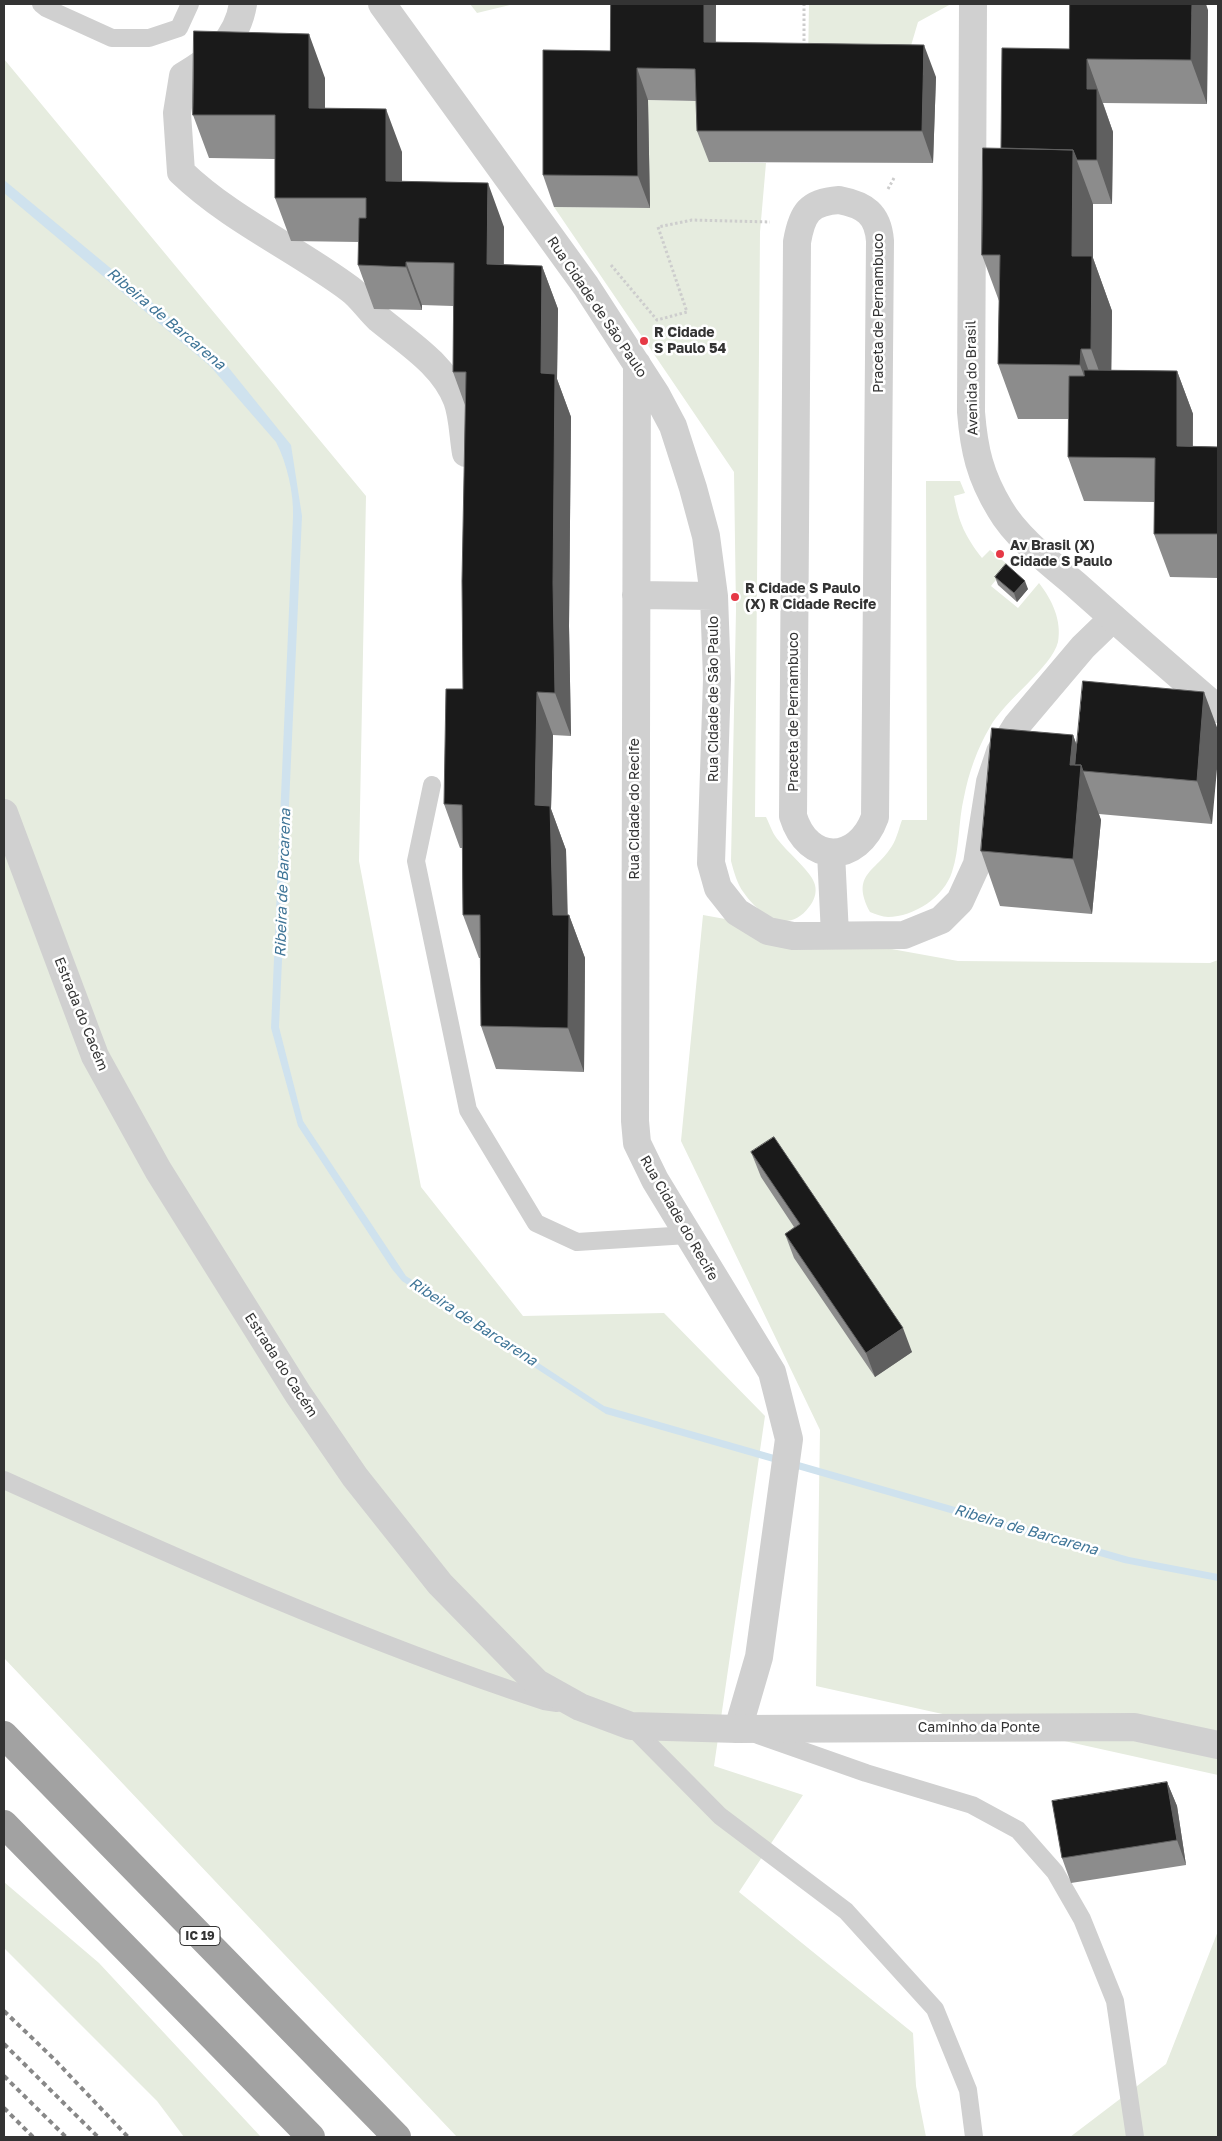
<!DOCTYPE html>
<meta charset="utf-8">
<style>
body{margin:0}
#map{position:relative;width:1222px;height:2141px;overflow:hidden;background:#fff;font-family:"Golos Text",sans-serif}
canvas{display:block}
.frame{position:absolute;inset:0;border:5px solid #333;pointer-events:none}
</style>
<div id="map">
<canvas width="1222" height="2141"></canvas>
<div class="frame"></div>
</div>
<script>
const ctx = document.querySelector('canvas').getContext('2d');
ctx.lineJoin = 'round';
function paint(path, color) { ctx.fillStyle = color; ctx.fill(path, 'evenodd'); }
function strokePath(path, color, width, dash) { ctx.strokeStyle = color; ctx.lineWidth = width; ctx.lineCap = dash ? 'butt' : 'round'; ctx.setLineDash(dash || []); ctx.stroke(path); }
function write(font, color, halo, rows, align = 'center') {
  ctx.font = font + ' "Golos Text",sans-serif'; ctx.lineWidth = 5; ctx.setLineDash([]); ctx.textBaseline = 'middle'; ctx.strokeStyle = halo; ctx.fillStyle = color; for (const [text, x, y, turn = 0] of rows) {
    ctx.save(); ctx.translate(x, y); ctx.rotate((+turn || 0) * Math.PI / 180); ctx.textAlign = isNaN(turn) ? turn : align; if (halo) ctx.strokeText(text, 0, 0); ctx.fillText(text, 0, 0); ctx.restore();
  }
}
const green = new Path2D(`
 M 470,4 L 514,4 L 477,13 Z
 M 809,4 L 951,4 L 918,22 L 905,66 L 808,64 Z
 M 4,59 L 366,496 L 359,861 L 421,1187 L 523,1316 L 664,1313 L 765,1416 L 714,1766 L 803,1795 L 739,1892 L 913,2033 L 916,2086 L 926,2137 L 457,2137 L 4,1658 Z
 M 648,100 L 706,101 L 709,162 L 766,163 L 760,232 L 755,817 L 766,817 C 770,825 773,835 779,841 C 788,853 813,873 815,885 C 817,893 814,901 809,907 C 788,935 760,916 744,893 C 737,884 734,872 731,861 L 736,610 L 734,472 L 554,207 L 649,208 Z
 M 926,481 L 960,481 L 965,493 L 954,496 C 959,523 965,536 982,558 L 990,550 L 1008,565 L 991,586 L 1018,608 L 1039,583 C 1052,600 1062,620 1058,642 C 1052,667 1004,701 990,727 C 977,749 969,772 964,797 C 958,822 960,848 952,872 C 944,897 914,917 888,917 C 882,917 876,914 870,912 C 850,874 876,872 892,846 C 897,838 899,828 902,820 L 927,820 Z
 M 703,915 L 958,961 L 1210,963 L 1218,960 L 1218,1775 L 816,1686 L 820,1430 L 681,1141 Z
 M 4,1882 L 99,1963 L 261,2137 L 184,2137 L 157,2101 L 4,1948 Z
 M 1218,1931 L 1218,2137 L 1070,2137 L 1166,2064 Z`);
const water = new Path2D(`
 M 4,180 L 224,362 L 291,445 L 302,516 L 279,1027 L 303,1121 L 406,1276 L 604,1406 L 1129,1557 L 1218,1574 L 1218,1581 L 1124,1563 L 606,1414 L 402,1281 L 392,1269 L 298,1126 L 271,1028 L 293,517 C 294,494 287,463 276,442 L 210,366 L 4,193 Z`);
const path = new Path2D(`
 M 804,46 L 804,4
 M 888,189 L 894,178
 M 611,265 L 657,320 L 687,312 L 658,227 L 692,220 L 770,222`);
const service = new Path2D(`
 M 41,4 L 46,8 L 112,38 L 149,38 L 179,28 L 190,4
 M 432,785 L 416,861 L 468,1110 L 536,1223 L 577,1242 L 688,1235
 M 4,1480 C 181,1560 359,1640 544,1701 L 557,1703
 M 631,1726 L 720,1816 L 846,1911 L 935,2009 L 968,2090 L 974,2137
 M 758,1735 L 866,1773 L 972,1805 L 1018,1830 L 1055,1872 L 1082,1919 L 1115,2001 L 1135,2137`);
const minor = new Path2D(`
 M 243,4 C 237,41 213,58 183,76 L 177,113 L 181,172 C 231,220 295,248 350,289 C 361,297 369,310 379,319 C 408,343 443,364 457,400 C 463,416 463,436 466,453
 M 382,4 L 586,286 L 656,394 L 673,426 L 693,488 L 706,536 L 714,596 L 717,679 L 711,863 L 718,888 L 737,912 L 768,931 L 793,936 L 904,935 L 941,920 L 960,901 L 977,864 L 990,782 L 1000,752 L 1017,725 L 1083,647 L 1113,618
 M 839,200 C 865,205 878,214 880,241 L 875,817 C 858,864 808,865 793,816 L 797,242 C 802,213 809,202 839,200 Z
 M 637,364 L 635,1121 L 637,1143 L 655,1180 L 772,1372 L 789,1439 L 759,1657 L 738,1729
 M 636,595 L 714,596
 M 831,853 L 835,935`);
const tertiary = new Path2D(`
 M 973,4 L 971,412 C 974,450 980,476 1000,509 C 1016,537 1050,563 1075,584 C 1122,626 1170,668 1218,709
 M 4,813 L 95,1056 L 158,1170 L 298,1394 L 355,1477 L 440,1584 L 537,1683 L 580,1707 L 631,1726 L 738,1729 L 1134,1727 L 1218,1745`);
const trunk = new Path2D(`
 M 4,1735 L 397,2137
 M 4,1824 L 311,2137`);
const rail = new Path2D(`
 M 4,2011 L 54,2059 L 128,2137
 M 4,2044 L 98,2137
 M 4,2076 L 66,2137
 M 4,2108 L 33,2137`);
const wall = new Path2D(`
 M 611,4 L 716,4 L 716,42 L 936,77 L 933,163 L 709,162 L 697,131 L 696,101 L 648,100 L 650,208 L 554,207 L 543,175 L 610,51 Z
 M 1208,10 L 1207,104 L 1103,103 L 1113,132 L 1112,204 L 1093,204 L 1093,258 L 1112,311 L 1111,370 L 1177,371 L 1193,414 L 1193,446 L 1218,447 L 1218,578 L 1170,577 L 1154,534 L 1154,502 L 1084,501 L 1068,457 L 1068,419 L 1018,419 L 998,364 L 999,301 L 982,255 L 1001,148 L 1069,49 Z
 M 325,78 L 325,108 L 402,152 L 402,182 L 504,227 L 504,265 L 542,266 L 558,309 L 557,379 L 571,417 L 569,626 L 571,736 L 553,735 L 551,809 L 566,850 L 568,915 L 569,915 L 585,958 L 584,1072 L 496,1069 L 481,1026 L 480,958 L 479,958 L 463,915 L 462,848 L 460,848 L 444,804 L 463,689 L 465,405 L 453,372 L 453,306 L 422,305 L 422,310 L 374,309 L 358,265 L 359,242 L 291,241 L 275,198 L 275,159 L 209,158 L 193,115 Z
 M 995,577 L 1028,589 L 1017,602 L 998,585 Z
 M 1204,692 L 1212,824 L 1099,814 L 1101,820 L 1092,914 L 1000,906 L 981,851 L 1073,735 L 1077,746 Z
 M 751,1152 L 912,1352 L 875,1377 L 794,1258 L 785,1234 L 794,1227 L 761,1177 Z
 M 1167,1782 L 1177,1806 L 1186,1865 L 1071,1883 L 1062,1858 Z`);
const shadedWall = new Path2D(`
 M 704,4 L 716,4 L 715,74 L 704,42 Z
 M 1192,4 L 1206,4 L 1208,10 L 1207,104 L 1191,60 Z
 M 309,34 L 325,78 L 325,152 L 309,108 Z
 M 924,45 L 936,77 L 933,163 L 922,131 Z
 M 1087,59 L 1113,132 L 1112,204 L 1097,160 L 1087,89 Z
 M 637,68 L 648,100 L 650,208 L 638,176 Z
 M 386,109 L 402,152 L 402,224 L 386,181 Z
 M 1073,150 L 1093,204 L 1093,258 L 1112,311 L 1111,404 L 1091,349 L 1072,256 Z
 M 488,183 L 504,227 L 503,307 L 487,264 Z
 M 406,262 L 422,305 L 422,310 L 406,267 Z
 M 542,266 L 558,309 L 557,379 L 571,417 L 569,626 L 571,736 L 555,693 L 541,373 Z
 M 1081,349 L 1100,403 L 1100,419 L 1080,365 Z
 M 1177,371 L 1193,414 L 1192,490 L 1177,446 Z
 M 1025,581 L 1028,589 L 1017,602 L 1014,593 Z
 M 537,692 L 553,735 L 551,809 L 566,850 L 568,956 L 569,915 L 585,958 L 584,1072 L 568,1028 L 553,915 L 535,805 Z
 M 1204,692 L 1218,730 L 1218,758 L 1212,824 L 1197,781 Z
 M 1073,735 L 1086,771 L 1083,771 L 1101,820 L 1092,914 L 1073,859 L 1070,765 Z
 M 903,1328 L 912,1352 L 875,1377 L 866,1353 Z
 M 1167,1782 L 1177,1806 L 1186,1865 L 1177,1840 Z`);
const building = new Path2D(`
 M 611,4 L 704,4 L 704,42 L 924,45 L 922,131 L 697,131 L 695,69 L 637,68 L 638,176 L 543,175 L 543,50 L 610,51 Z
 M 1070,4 L 1192,4 L 1191,60 L 1087,59 L 1087,89 L 1097,89 L 1097,160 L 1077,160 L 1073,150 L 1001,148 L 1002,48 L 1069,49 Z
 M 194,31 L 309,34 L 309,108 L 386,109 L 386,181 L 488,183 L 487,264 L 542,266 L 541,373 L 555,374 L 553,583 L 555,693 L 537,692 L 535,805 L 550,806 L 553,915 L 569,915 L 568,1028 L 481,1026 L 480,915 L 463,915 L 462,805 L 444,804 L 446,689 L 463,689 L 462,581 L 466,372 L 453,372 L 454,263 L 406,262 L 406,267 L 358,265 L 359,218 L 366,218 L 366,198 L 275,198 L 275,115 L 193,115 Z
 M 983,148 L 1073,150 L 1072,256 L 1092,256 L 1091,349 L 1081,349 L 1080,365 L 998,364 L 1000,255 L 982,255 Z
 M 1084,370 L 1177,371 L 1177,446 L 1218,447 L 1218,534 L 1154,534 L 1155,458 L 1068,457 L 1069,376 L 1084,376 Z
 M 1006,564 L 1025,581 L 1014,593 L 995,577 Z
 M 1083,681 L 1204,692 L 1197,781 L 1083,771 L 1081,765 L 1075,765 Z
 M 992,728 L 1073,735 L 1070,765 L 1081,765 L 1073,859 L 981,851 Z
 M 774,1137 L 903,1328 L 866,1353 L 785,1234 L 800,1224 L 751,1152 Z
 M 1167,1782 L 1177,1840 L 1062,1858 L 1052,1801 Z`);
const markers = [
 [644,341,5,"#e63946"],
 [1000,554,5,"#e63946"],
 [735,597,5,"#e63946"]
];
const shields = [
 [200,1936,40]
];
const shieldNames = [
 ["IC 19",200,1936]
];
const streetNames = [
 ["Rua Cidade de São Paulo",597,307,56],
 ["Praceta de Pernambuco",879,313,-90],
 ["Avenida do Brasil",972,378,-91],
 ["Rua Cidade de São Paulo",714,699,-90],
 ["Praceta de Pernambuco",794,712,-90],
 ["Rua Cidade do Recife",635,809,-90],
 ["Estrada do Cacém",81,1014,68],
 ["Rua Cidade do Recife",679,1218,60],
 ["Estrada do Cacém",281,1365,57],
 ["Caminho da Ponte",979,1728]
];
const poiNames = [
 ["R Cidade",654,333],
 ["S Paulo 54",654,349],
 ["Av Brasil (X)",1010,546],
 ["Cidade S Paulo",1010,562],
 ["R Cidade S Paulo",745,589],
 ["(X) R Cidade Recife",745,605]
];
const waterNames = [
 ["Ribeira de Barcarena",166,319,40],
 ["Ribeira de Barcarena",283,883,-88],
 ["Ribeira de Barcarena",473,1322,33],
 ["Ribeira de Barcarena",1026,1530,16]
];
paint(green, '#e6ecdf');
paint(water, '#cfe2ee');
strokePath(path, '#cdcdcd', 3, [2.5, 2.5]);
strokePath(service, '#d0d0d0', 18);
strokePath(minor, '#d0d0d0', 28);
strokePath(tertiary, '#d0d0d0', 28);
strokePath(trunk, '#a2a2a2', 28);
strokePath(rail, '#888', 4, [5, 4]);
paint(wall, '#8c8c8c');
paint(shadedWall, '#5f5f5f');
paint(building, '#1a1a1a');
strokePath(building, '#5f5f5f', 1);
for (const [x, y, r, color] of markers) { const dot = new Path2D(); dot.arc(x, y, r, 0, 2 * Math.PI); ctx.fillStyle = color; ctx.fill(dot); strokePath(dot, '#fff', 2); }
for (const [x, y, w] of shields) { const box = new Path2D(); box.roundRect(x - w / 2, y - 9.5, w, 19, 4); ctx.fillStyle = '#fff'; ctx.fill(box); strokePath(box, '#333', 1); }
write('bold 12px', '#333', null, shieldNames);
write('14px', '#333', '#fff', streetNames);
write('bold 14px', '#333', '#fff', poiNames, 'left');
write('italic 15px', '#3f7597', '#fff', waterNames);
</script>
